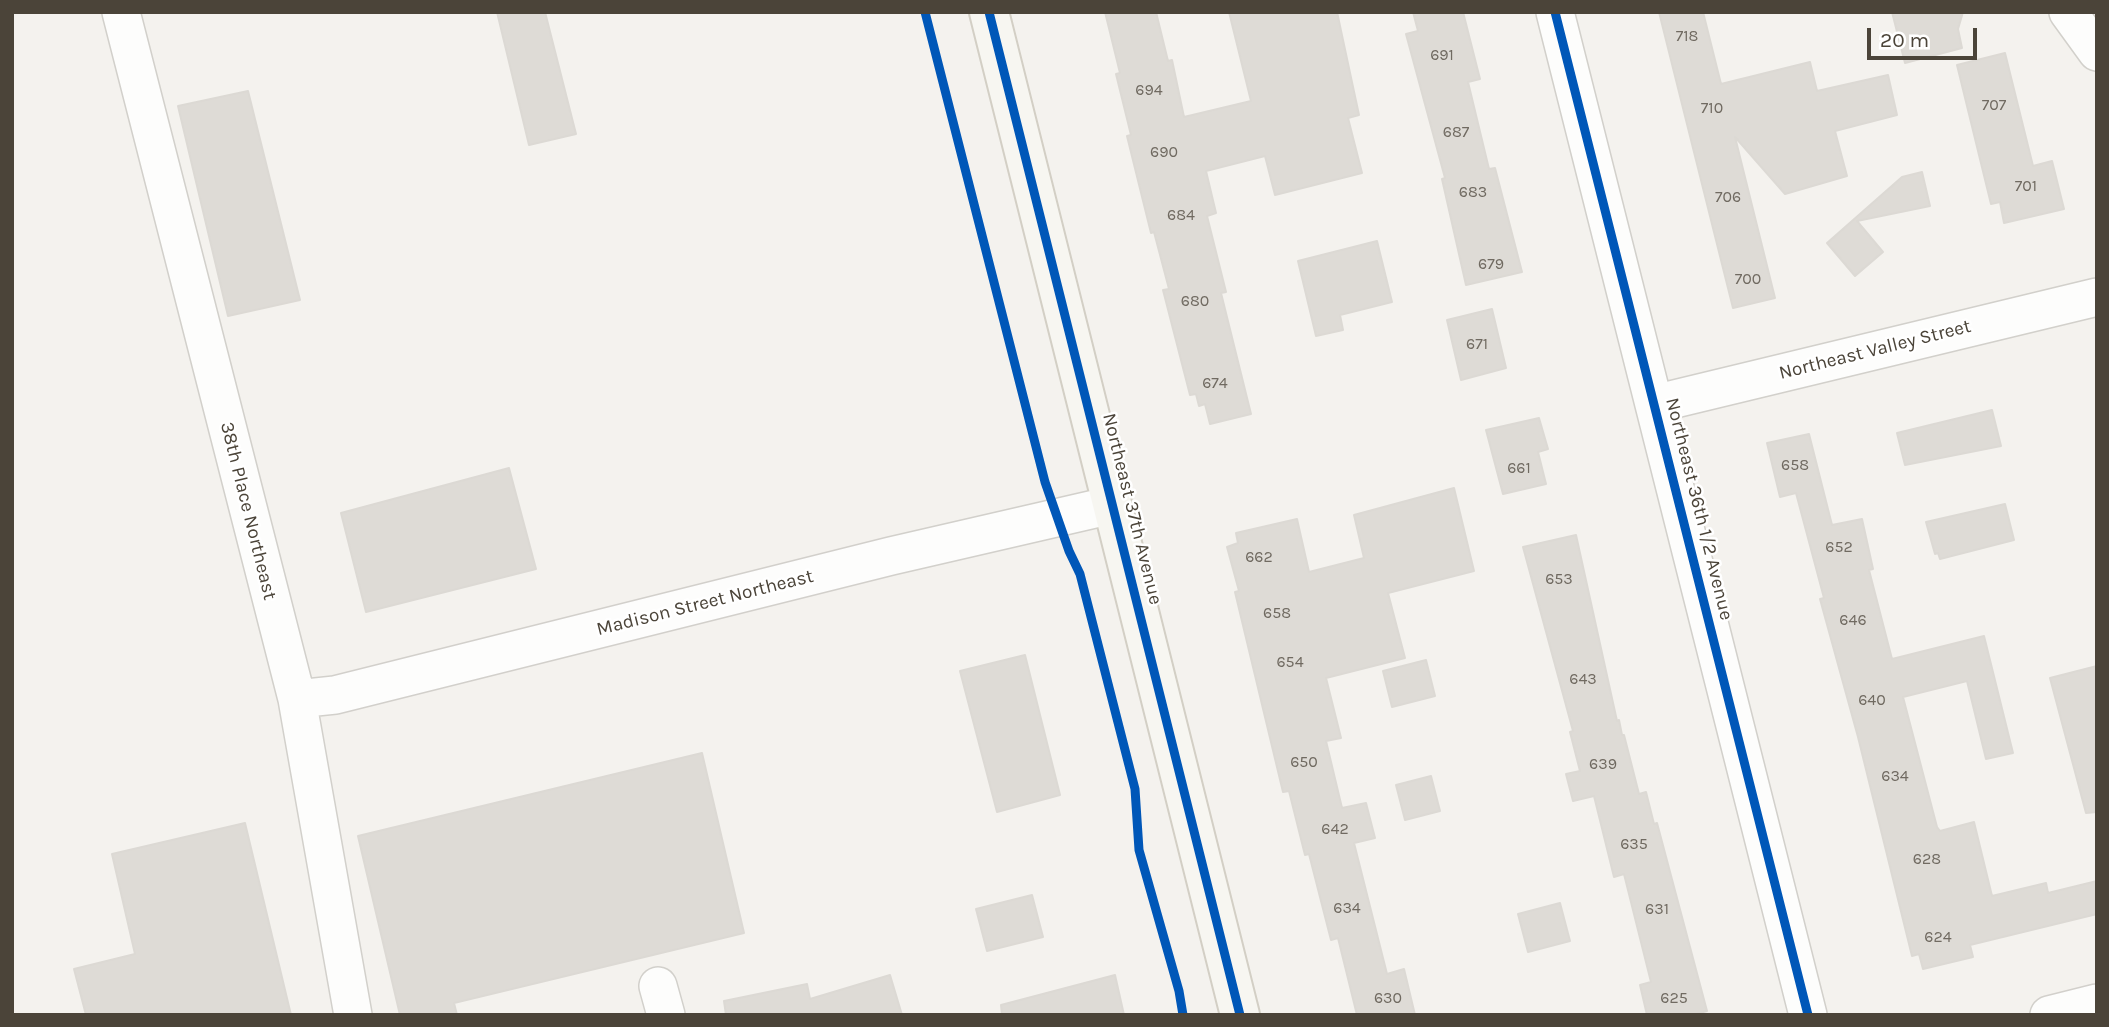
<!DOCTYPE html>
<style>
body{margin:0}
#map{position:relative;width:2109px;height:1027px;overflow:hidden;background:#f4f2ee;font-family:Karla,sans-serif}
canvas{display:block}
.frame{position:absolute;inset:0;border:14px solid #4b4439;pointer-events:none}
.scale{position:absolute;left:1867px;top:28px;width:110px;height:32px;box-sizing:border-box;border:4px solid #4b4439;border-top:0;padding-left:9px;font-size:21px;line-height:24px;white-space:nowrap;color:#4b4439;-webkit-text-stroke:5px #fff;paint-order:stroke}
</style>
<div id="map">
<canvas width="2109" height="1027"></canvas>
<div class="frame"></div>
<div class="scale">20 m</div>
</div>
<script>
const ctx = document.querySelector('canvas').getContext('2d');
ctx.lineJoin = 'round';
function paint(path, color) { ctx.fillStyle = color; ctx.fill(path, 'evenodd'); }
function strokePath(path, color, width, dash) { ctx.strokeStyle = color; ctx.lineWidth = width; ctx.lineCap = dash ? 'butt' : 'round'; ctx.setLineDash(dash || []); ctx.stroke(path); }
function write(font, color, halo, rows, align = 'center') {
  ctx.font = font + ' Karla,sans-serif'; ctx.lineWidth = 5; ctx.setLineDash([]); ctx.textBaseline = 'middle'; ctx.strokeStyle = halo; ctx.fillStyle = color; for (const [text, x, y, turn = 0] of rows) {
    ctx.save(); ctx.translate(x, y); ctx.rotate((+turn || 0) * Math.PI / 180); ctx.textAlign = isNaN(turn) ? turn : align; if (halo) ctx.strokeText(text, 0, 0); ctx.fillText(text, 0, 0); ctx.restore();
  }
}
const building = new Path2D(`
 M 497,12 L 545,12 L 576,134 L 529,145 Z
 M 1105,12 L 1156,12 L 1168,61 L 1172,60 L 1184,117 L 1251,101 L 1229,12 L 1337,12 L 1359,115 L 1348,118 L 1362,173 L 1275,195 L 1265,156 L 1206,171 L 1216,213 L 1207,216 L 1226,292 L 1221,293 L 1251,414 L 1210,424 L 1205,404 L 1199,406 L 1196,394 L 1190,395 L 1163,290 L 1169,289 L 1154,232 L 1151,233 L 1127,136 L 1131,135 L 1116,74 L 1120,73 Z
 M 1413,12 L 1463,12 L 1480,79 L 1468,82 L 1489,169 L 1495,168 L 1522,272 L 1466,285 L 1442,179 L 1445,178 L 1406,34 L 1418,31 Z
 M 1659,12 L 1703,12 L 1721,84 L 1810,62 L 1817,91 L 1888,75 L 1897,115 L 1835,131 L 1847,176 L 1785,194 L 1735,137 L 1775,298 L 1733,308 Z
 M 1892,12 L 1963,12 L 1958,29 L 1962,48 L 1905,63 Z
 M 2005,53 L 2033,166 L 2052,161 L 2064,209 L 2004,223 L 2000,202 L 1991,204 L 1957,65 Z
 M 248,91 L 300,300 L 228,316 L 178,106 Z
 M 1922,172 L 1930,206 L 1857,221 L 1883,252 L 1855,276 L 1827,243 L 1902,177 Z
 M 1377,241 L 1392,302 L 1340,315 L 1343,330 L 1316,336 L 1298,261 Z
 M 1492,309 L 1506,368 L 1461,380 L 1447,320 Z
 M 1992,410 L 2001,446 L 1905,465 L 1897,433 Z
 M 1539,418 L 1548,449 L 1538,452 L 1546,484 L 1503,494 L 1486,430 Z
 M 1809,434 L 1832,525 L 1862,519 L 1873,569 L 1869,570 L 1892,659 L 1984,636 L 2013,753 L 1986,759 L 1967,681 L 1903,697 L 1937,827 L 1940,831 L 1974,822 L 1992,896 L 2046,883 L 2048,893 L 2097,881 L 2097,914 L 1970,945 L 1973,957 L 1923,969 L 1919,954 L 1912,956 L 1858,737 L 1820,599 L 1824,598 L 1796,493 L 1780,497 L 1767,443 Z
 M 509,468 L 536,569 L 366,612 L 341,513 Z
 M 1454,488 L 1474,571 L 1388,593 L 1405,658 L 1326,678 L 1341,738 L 1326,741 L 1342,808 L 1366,803 L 1375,838 L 1354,843 L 1387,974 L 1404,969 L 1415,1015 L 1357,1015 L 1338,938 L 1331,940 L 1309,854 L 1305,855 L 1289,791 L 1283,792 L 1235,592 L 1239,591 L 1227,547 L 1238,543 L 1236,533 L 1297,519 L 1309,572 L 1364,558 L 1354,515 Z
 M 2005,504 L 2014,540 L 1940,559 L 1938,553 L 1935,554 L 1926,522 Z
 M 1576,535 L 1617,721 L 1619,720 L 1622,735 L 1624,735 L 1639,794 L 1646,792 L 1654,824 L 1657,823 L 1707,1011 L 1693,1015 L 1647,1015 L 1640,985 L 1651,982 L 1624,874 L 1614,877 L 1594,796 L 1573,801 L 1566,774 L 1580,771 L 1570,732 L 1573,731 L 1523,547 Z
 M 1025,655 L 1060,795 L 997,812 L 960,671 Z
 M 1426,660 L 1435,696 L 1392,707 L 1383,671 Z
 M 2097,666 L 2097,812 L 2086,813 L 2050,678 Z
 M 702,753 L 744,933 L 454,1003 L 457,1015 L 400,1015 L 358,836 Z
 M 1431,776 L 1440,811 L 1405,820 L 1396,785 Z
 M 245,823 L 291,1015 L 86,1015 L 74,969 L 135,954 L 112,854 Z
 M 1032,895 L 1043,937 L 987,951 L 976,909 Z
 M 1560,903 L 1570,941 L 1528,952 L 1518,914 Z
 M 890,975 L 902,1015 L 726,1015 L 724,1001 L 807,984 L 810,999 Z
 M 1115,975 L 1124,1015 L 1002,1015 L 1001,1005 Z`);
const street = new Path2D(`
 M 121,12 L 297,699 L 353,1015
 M 1555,12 L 1808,1015
 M 2068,12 L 2097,52
 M 1654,404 L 2097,297
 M 297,699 L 335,695 L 891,556 L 1112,505
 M 658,986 L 666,1015
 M 2049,1015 L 2097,1003`);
const secondary = new Path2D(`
 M 989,12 L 1240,1015`);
const cycleway = new Path2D(`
 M 925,12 L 1045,482 L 1069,551 L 1080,574 L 1135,789 L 1139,850 L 1179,991 L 1183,1015
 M 989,12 L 1240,1015
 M 1555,12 L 1808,1015`);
const numberNames = [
 ["718",1687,36],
 ["691",1442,55],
 ["694",1149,90],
 ["707",1994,105],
 ["710",1712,108],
 ["687",1456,132],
 ["690",1164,152],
 ["701",2026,186],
 ["683",1473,192],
 ["706",1728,197],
 ["684",1181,215],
 ["679",1491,264],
 ["700",1748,279],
 ["680",1195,301],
 ["671",1477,344],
 ["674",1215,383],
 ["658",1795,465],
 ["661",1519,468],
 ["652",1839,547],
 ["662",1259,557],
 ["653",1559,579],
 ["658",1277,613],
 ["646",1853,620],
 ["654",1290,662],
 ["643",1583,679],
 ["640",1872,700],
 ["650",1304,762],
 ["639",1603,764],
 ["634",1895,776],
 ["642",1335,829],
 ["635",1634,844],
 ["628",1927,859],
 ["634",1347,908],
 ["631",1657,909],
 ["624",1938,937],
 ["630",1388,998],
 ["625",1674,998]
];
const streetNames = [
 ["Northeast Valley Street",1875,350,-14],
 ["Northeast 37th Avenue",1132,509,76],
 ["Northeast 36th 1/2 Avenue",1699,509,76],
 ["38th Place Northeast",248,511,76],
 ["Madison Street Northeast",705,603,-14]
];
paint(building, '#dedbd6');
strokePath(building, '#dcd9d4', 2);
strokePath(street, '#d2d0cb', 40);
strokePath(secondary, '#d3cfc5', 42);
strokePath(street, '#fdfdfc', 37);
strokePath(secondary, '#f7f6f1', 38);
strokePath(cycleway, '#0057b8', 9);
write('16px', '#706a61', null, numberNames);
write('19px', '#4b4439', '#fff', streetNames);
</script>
